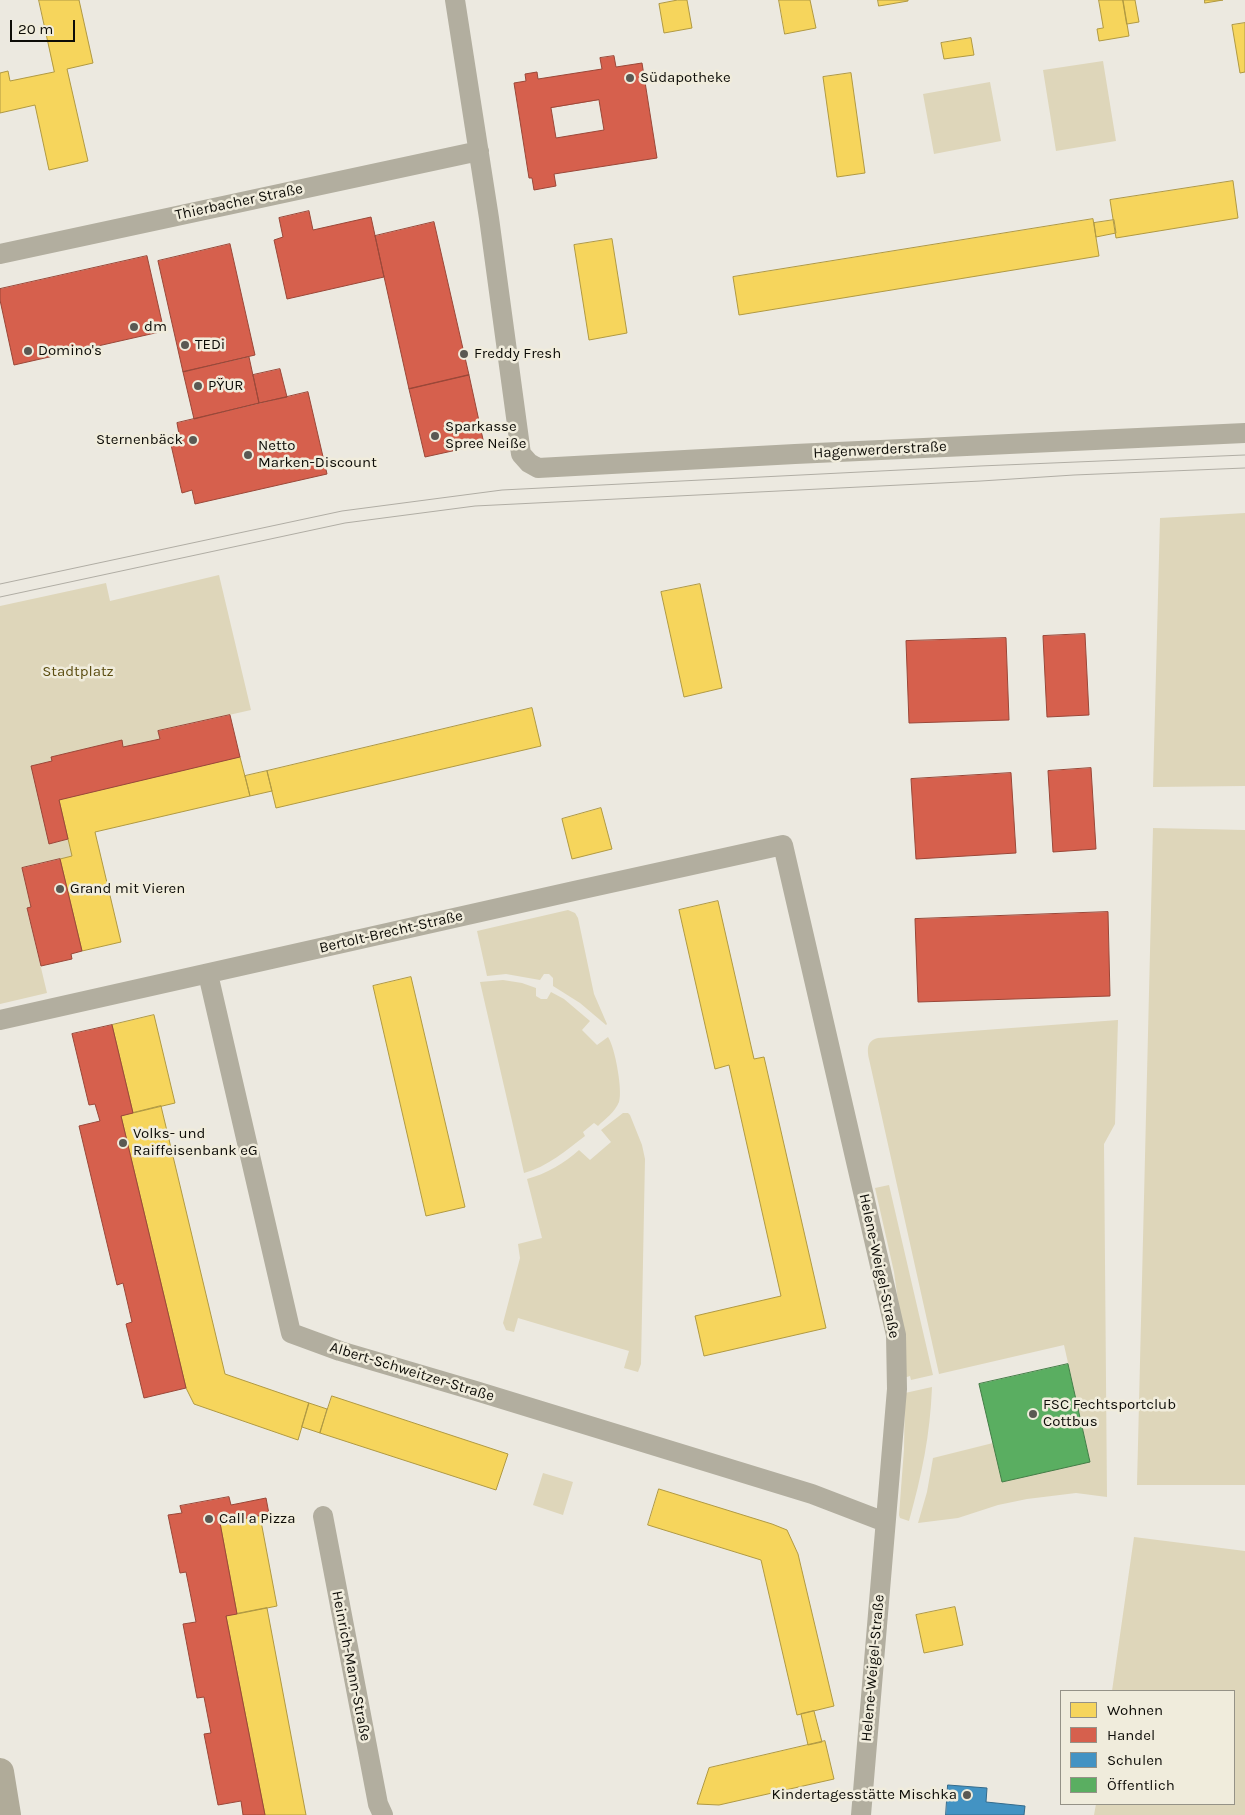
<!DOCTYPE html>
<meta charset="utf-8">
<style>
body{margin:0}
#map{position:relative;width:1245px;height:1815px;overflow:hidden;background:#ece9e0;font-family:Karla,sans-serif}
canvas{display:block}
.legend{position:absolute;left:1060px;top:1690px;width:175px;height:115px;box-sizing:border-box;background:#f0ecdc;border:1px solid #959287;margin:0;padding:6px 9px;list-style:none;font-size:15px;color:#0d0c07}
.legend li{display:flex;align-items:center;gap:10px;height:25px}
.legend b{width:25px;border:1px solid #959287}
.scale{position:absolute;left:10px;top:20px;width:65px;height:22px;box-sizing:border-box;border:2px solid #0d0c07;border-top:0;padding-left:6px;font-size:15px;line-height:18px;white-space:nowrap;color:#0d0c07;-webkit-text-stroke:4px #f0ecdc;paint-order:stroke}
</style>
<div id="map">
<canvas width="1245" height="1815"></canvas>
<ul class="legend">
<li><b style="height:14px;background:#f6d55c"></b>Wohnen</li>
<li><b style="height:14px;background:#d6604d"></b>Handel</li>
<li><b style="height:14px;background:#4393c3"></b>Schulen</li>
<li><b style="height:14px;background:#5aae61"></b>Öffentlich</li>
</ul>
<div class="scale">20 m</div>
</div>
<script>
const ctx = document.querySelector('canvas').getContext('2d');
ctx.lineJoin = 'round';
function paint(path, color) { ctx.fillStyle = color; ctx.fill(path, 'evenodd'); }
function strokePath(path, color, width, dash) { ctx.strokeStyle = color; ctx.lineWidth = width; ctx.lineCap = dash ? 'butt' : 'round'; ctx.setLineDash(dash || []); ctx.stroke(path); }
function write(font, color, halo, rows, align = 'center') {
  ctx.font = font + ' Karla,sans-serif'; ctx.lineWidth = 5; ctx.setLineDash([]); ctx.textBaseline = 'middle'; ctx.strokeStyle = halo; ctx.fillStyle = color; for (const [text, x, y, turn = 0] of rows) {
    ctx.save(); ctx.translate(x, y); ctx.rotate((+turn || 0) * Math.PI / 180); ctx.textAlign = isNaN(turn) ? turn : align; if (halo) ctx.strokeText(text, 0, 0); ctx.fillText(text, 0, 0); ctx.restore();
  }
}
const green = new Path2D(`
 M 1103,61 L 1116,141 L 1056,151 L 1043,70 Z
 M 990,82 L 1001,141 L 934,154 L 923,94 Z
 M 1245,513 L 1245,786 L 1153,787 L 1160,518 Z
 M 219,575 L 251,710 L 158,731 L 160,739 L 123,747 L 121,740 L 52,757 L 50,844 L 68,839 L 72,856 L 22,868 L 31,907 L 27,909 L 47,993 L 0,1004 L 0,606 L 106,583 L 110,601 Z
 M 1153,828 L 1245,830 L 1245,1485 L 1137,1485 Z
 M 568,910 L 575,913 L 578,918 L 594,994 L 607,1024 L 606,1025 L 580,1003 L 553,986 L 553,978 L 549,974 L 544,974 L 540,980 L 506,974 L 487,976 L 477,931 Z
 M 503,980 L 522,983 L 536,988 L 536,996 L 541,999 L 547,999 L 551,992 L 564,999 L 590,1021 L 582,1030 L 597,1045 L 608,1037 C 615,1047 623,1091 619,1102 C 615,1112 605,1119 598,1126 L 594,1123 L 583,1132 L 585,1136 C 567,1150 547,1167 524,1173 L 480,982 Z
 M 1118,1020 L 1115,1124 L 1104,1144 L 1107,1497 L 1076,1493 L 1027,1499 L 998,1505 L 958,1518 L 918,1523 L 927,1492 L 933,1458 L 993,1443 L 1002,1482 L 1090,1461 L 1064,1345 L 939,1374 L 869,1059 C 867,1048 867,1041 878,1038 Z
 M 623,1113 L 628,1113 L 630,1115 L 642,1145 L 645,1159 L 641,1364 L 638,1372 L 624,1368 L 629,1351 L 518,1318 L 514,1332 L 506,1330 L 503,1323 L 520,1258 L 518,1244 L 542,1238 L 527,1179 C 546,1174 565,1163 579,1150 L 590,1160 L 611,1142 L 601,1130 Z
 M 889,1185 L 933,1375 L 911,1380 L 910,1376 L 904,1378 L 900,1316 L 894,1272 L 875,1188 Z
 M 932,1387 C 930,1436 922,1474 909,1521 L 900,1518 L 899,1515 L 904,1449 L 905,1393 Z
 M 543,1473 L 573,1482 L 563,1515 L 533,1505 Z
 M 1134,1537 L 1245,1551 L 1245,1815 L 1094,1815 L 1096,1804 L 1234,1804 L 1234,1691 L 1112,1691 Z`);
const homes = new Path2D(`
 M 39,0 L 79,0 L 93,63 L 67,69 L 88,161 L 49,170 L 35,105 L 0,113 L 0,73 L 8,71 L 10,81 L 54,72 Z
 M 678,0 L 687,0 L 692,28 L 664,33 L 659,4 Z
 M 779,0 L 810,0 L 816,28 L 785,34 Z
 M 878,0 L 908,0 L 908,1 L 879,6 Z
 M 1099,0 L 1123,0 L 1129,36 L 1099,41 L 1097,29 L 1103,28 Z
 M 1123,0 L 1135,0 L 1139,22 L 1127,24 Z
 M 1205,0 L 1223,0 L 1205,3 Z
 M 1245,23 L 1245,72 L 1240,73 L 1232,25 Z
 M 971,38 L 974,55 L 944,59 L 941,43 Z
 M 851,73 L 865,173 L 837,177 L 823,77 Z
 M 1233,181 L 1238,218 L 1116,238 L 1110,200 Z
 M 1093,219 L 1099,256 L 739,315 L 733,277 Z
 M 1114,220 L 1116,233 L 1096,237 L 1094,223 Z
 M 612,239 L 627,333 L 589,340 L 574,245 Z
 M 700,584 L 722,688 L 684,697 L 661,592 Z
 M 532,708 L 541,746 L 276,808 L 267,771 Z
 M 240,757 L 250,796 L 95,832 L 121,942 L 82,951 L 60,859 L 72,856 L 59,800 Z
 M 267,771 L 272,791 L 250,796 L 245,776 Z
 M 601,808 L 612,849 L 572,859 L 562,819 Z
 M 718,901 L 754,1059 L 764,1057 L 826,1328 L 704,1356 L 695,1316 L 781,1296 L 729,1065 L 715,1069 L 679,910 Z
 M 411,977 L 465,1207 L 426,1216 L 373,986 Z
 M 154,1015 L 175,1103 L 133,1113 L 112,1025 Z
 M 161,1106 L 225,1374 L 309,1403 L 298,1440 L 194,1404 L 186,1388 L 121,1116 Z
 M 332,1396 L 508,1454 L 496,1490 L 320,1433 Z
 M 309,1403 L 327,1409 L 320,1433 L 302,1427 Z
 M 659,1489 L 772,1524 L 787,1530 L 798,1554 L 834,1706 L 797,1715 L 761,1560 L 648,1525 Z
 M 260,1516 L 277,1606 L 237,1614 L 220,1523 Z
 M 955,1607 L 963,1645 L 924,1653 L 916,1615 Z
 M 267,1608 L 306,1815 L 265,1815 L 226,1616 Z
 M 814,1711 L 822,1742 L 808,1745 L 801,1714 Z
 M 825,1741 L 834,1779 L 719,1805 L 697,1804 L 709,1768 Z`);
const shops = new Path2D(`
 M 614,56 L 616,67 L 642,63 L 657,158 L 554,174 L 556,186 L 534,190 L 532,178 L 529,178 L 514,83 L 526,81 L 525,74 L 537,72 L 538,79 L 602,69 L 600,58 ZM 599,100 L 604,130 L 556,138 L 551,108 Z
 M 309,211 L 313,230 L 371,217 L 384,277 L 287,299 L 274,240 L 283,237 L 279,218 Z
 M 434,222 L 469,375 L 409,389 L 375,236 Z
 M 230,244 L 255,355 L 183,372 L 158,261 Z
 M 147,256 L 164,331 L 14,365 L 0,300 L 0,289 Z
 M 249,357 L 259,403 L 194,419 L 183,372 Z
 M 280,369 L 287,397 L 259,403 L 253,375 Z
 M 469,375 L 484,444 L 425,457 L 409,389 Z
 M 308,392 L 327,474 L 195,504 L 192,490 L 182,493 L 169,436 L 179,434 L 177,423 Z
 M 1085,634 L 1089,715 L 1047,717 L 1043,636 Z
 M 1006,638 L 1009,720 L 909,723 L 906,641 Z
 M 230,715 L 240,757 L 59,800 L 68,839 L 49,844 L 31,766 L 52,761 L 51,757 L 122,740 L 123,747 L 160,739 L 158,731 Z
 M 1091,768 L 1096,849 L 1053,852 L 1048,771 Z
 M 1011,773 L 1016,853 L 916,859 L 911,779 Z
 M 60,859 L 82,951 L 71,954 L 72,959 L 41,966 L 27,908 L 31,907 L 22,868 Z
 M 1108,912 L 1110,996 L 918,1002 L 915,919 Z
 M 112,1025 L 133,1113 L 121,1116 L 186,1388 L 144,1398 L 126,1324 L 132,1322 L 123,1283 L 117,1285 L 79,1126 L 100,1121 L 95,1104 L 89,1105 L 72,1034 Z
 M 229,1497 L 231,1505 L 266,1498 L 269,1514 L 220,1523 L 237,1614 L 226,1616 L 265,1815 L 243,1815 L 241,1801 L 218,1805 L 204,1734 L 211,1733 L 204,1697 L 197,1698 L 183,1624 L 196,1622 L 186,1572 L 180,1573 L 168,1515 L 182,1513 L 180,1506 Z`);
const schools = new Path2D(`
 M 948,1785 L 987,1788 L 986,1802 L 1025,1806 L 1024,1815 L 946,1815 Z`);
const public = new Path2D(`
 M 1068,1364 L 1090,1462 L 1002,1482 L 979,1384 Z`);
const street = new Path2D(`
 M 455,0 L 489,218 L 521,454 L 529,463 L 538,468 L 795,454 L 1245,433
 M 0,254 L 479,151
 M 208,974 L 291,1333 L 340,1351 L 476,1391 L 812,1494 L 885,1522
 M 0,1020 L 574,891 L 783,845 L 896,1335 L 897,1389 L 861,1815
 M 323,1516 L 378,1804 L 383,1815`);
const secondary = new Path2D(`
 M 0,1772 L 7,1815`);
const tram = new Path2D(`
 M 0,584 L 342,511 L 502,490 L 980,466 L 1245,455
 M 0,597 L 345,523 L 475,506 L 981,481 L 1074,475 L 1245,468`);
const markers = [
 [630,78,5,"#5b5953"],
 [134,327,5,"#5b5953"],
 [185,345,5,"#5b5953"],
 [28,351,5,"#5b5953"],
 [464,354,5,"#5b5953"],
 [198,386,5,"#5b5953"],
 [435,436,5,"#5b5953"],
 [193,440,5,"#5b5953"],
 [248,455,5,"#5b5953"],
 [60,889,5,"#5b5953"],
 [123,1143,5,"#5b5953"],
 [1033,1414,5,"#5b5953"],
 [209,1519,5,"#5b5953"],
 [967,1795,5,"#5b5953"]
];
const poiNames = [
 ["Südapotheke",640,78],
 ["dm",144,327],
 ["TEDi",195,345],
 ["Domino's",38,351],
 ["Freddy Fresh",474,354],
 ["PŸUR",208,386],
 ["Sparkasse",445,427],
 ["Spree Neiße",445,444],
 ["Sternenbäck",183,440,"right"],
 ["Netto",258,446],
 ["Marken-Discount",258,463],
 ["Grand mit Vieren",70,889],
 ["Volks- und",133,1134],
 ["Raiffeisenbank eG",133,1151],
 ["FSC Fechtsportclub",1043,1405],
 ["Cottbus",1043,1422],
 ["Call a Pizza",219,1519],
 ["Kindertagesstätte Mischka",957,1795,"right"]
];
const streetNames = [
 ["Thierbacher Straße",239,202,-12],
 ["Hagenwerderstraße",880,450,-3],
 ["Bertolt-Brecht-Straße",391,932,-13],
 ["Helene-Weigel-Straße",879,1266,78],
 ["Albert-Schweitzer-Straße",412,1372,17],
 ["Heinrich-Mann-Straße",351,1666,79],
 ["Helene-Weigel-Straße",873,1668,-85]
];
const parkNames = [
 ["Stadtplatz",78,672]
];
paint(green, '#ded6ba');
paint(homes, '#f6d55c');
strokePath(homes, '#b09942', 1);
paint(shops, '#d6604d');
strokePath(shops, '#9a4738', 1);
paint(schools, '#4393c3');
strokePath(schools, '#336a8b', 1);
paint(public, '#5aae61');
strokePath(public, '#437d46', 1);
strokePath(street, '#b2ae9f', 20);
strokePath(secondary, '#b0ab99', 28);
strokePath(tram, '#b0ada4', 1);
for (const [x, y, r, color] of markers) { const dot = new Path2D(); dot.arc(x, y, r, 0, 2 * Math.PI); ctx.fillStyle = color; ctx.fill(dot); strokePath(dot, '#f0ecdc', 2); }
write('15px', '#0d0c07', '#f0ecdc', poiNames, 'left');
write('15px', '#0d0c07', '#f0ecdc', streetNames);
write('15px', '#5c4e12', '#f0ecdc', parkNames);
</script>
